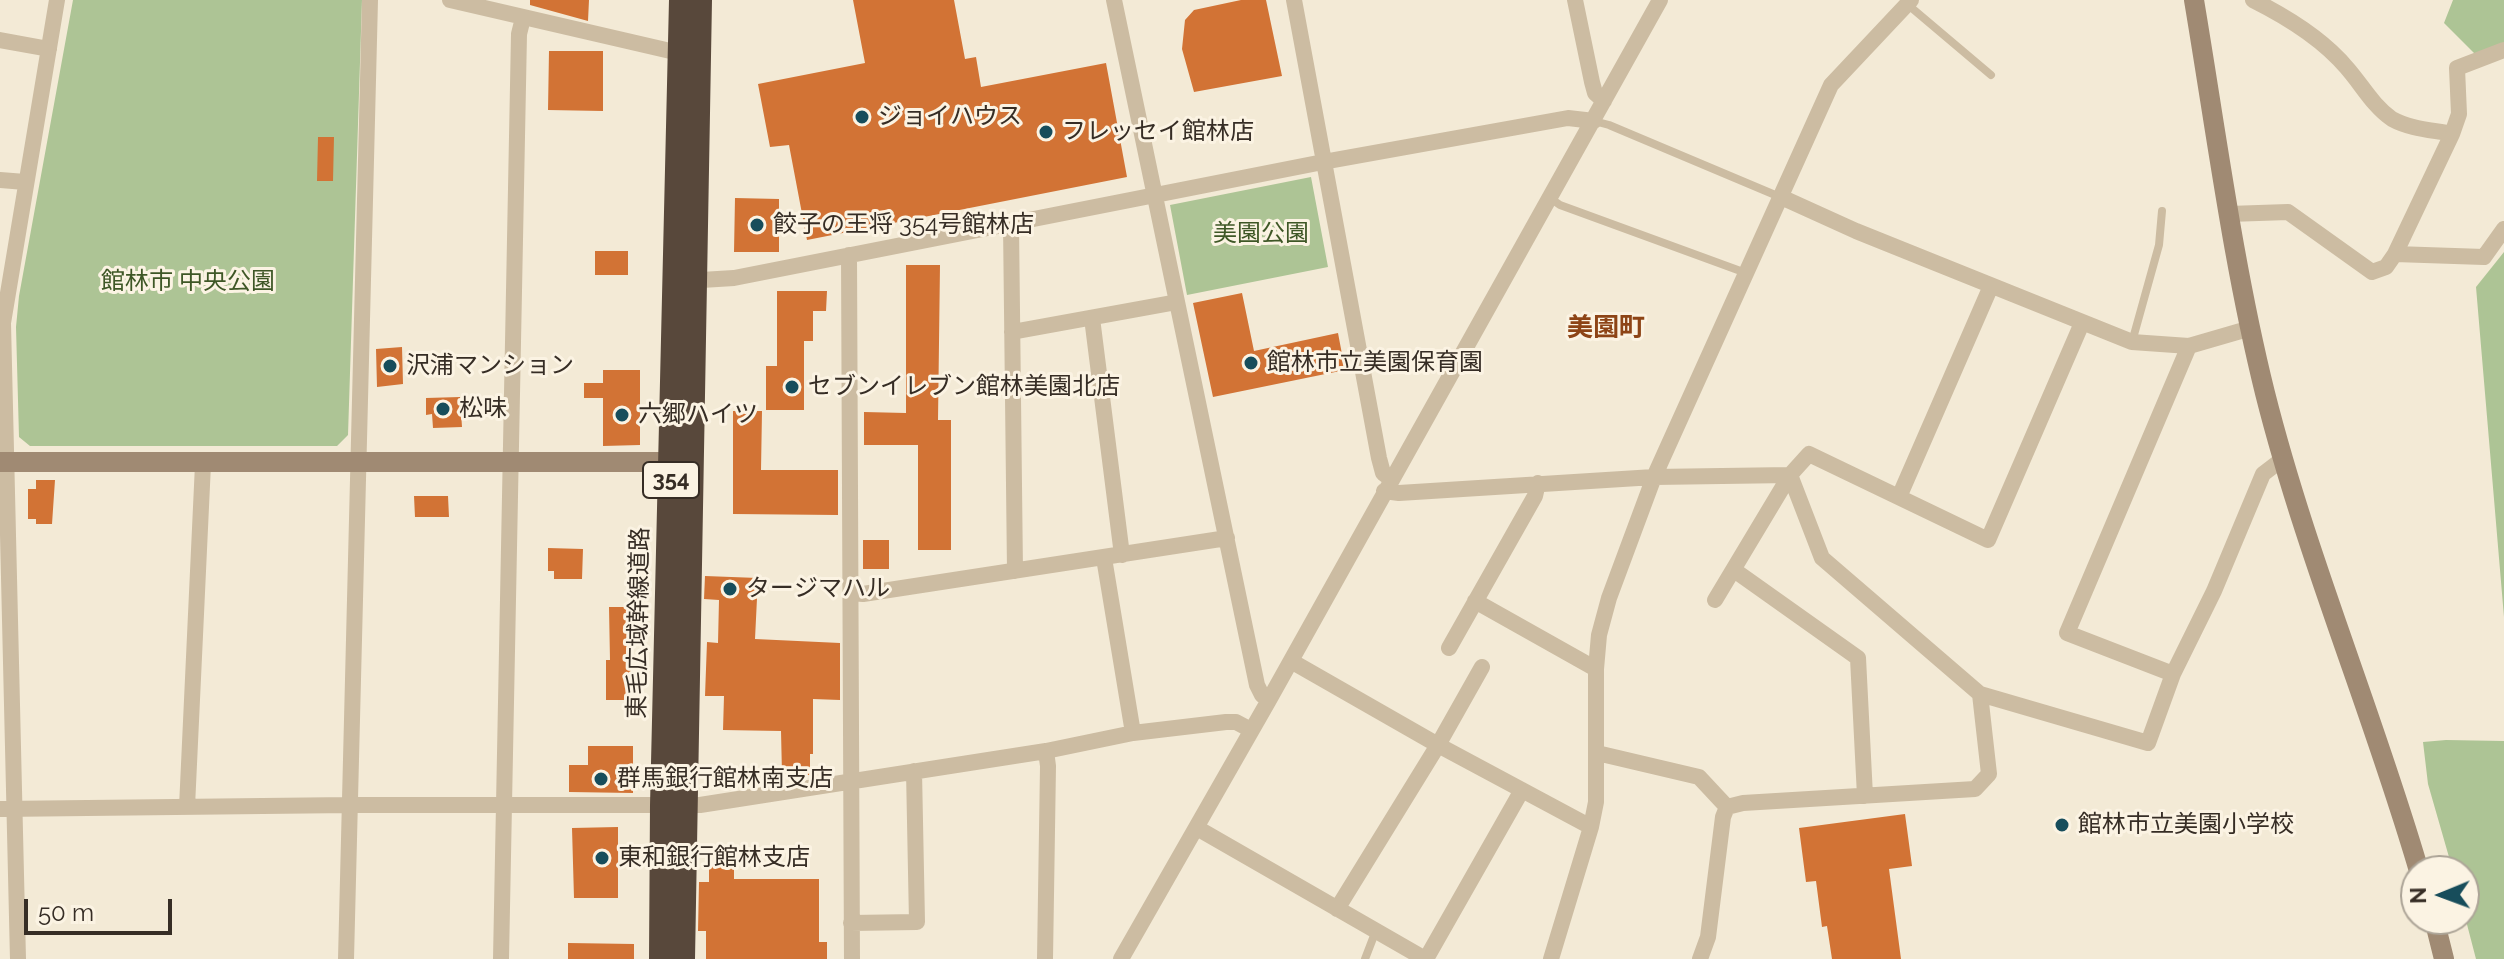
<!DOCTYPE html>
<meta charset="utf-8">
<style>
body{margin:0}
#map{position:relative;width:2504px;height:959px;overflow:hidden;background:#f3ead6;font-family:Raleway,sans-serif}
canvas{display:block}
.north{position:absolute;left:2400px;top:855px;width:80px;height:80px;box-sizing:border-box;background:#fbf3e3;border:2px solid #aca497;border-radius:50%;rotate:269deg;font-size:22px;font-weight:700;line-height:32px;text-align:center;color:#362d25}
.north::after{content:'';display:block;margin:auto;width:28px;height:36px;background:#174d5b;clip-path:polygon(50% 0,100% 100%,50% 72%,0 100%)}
.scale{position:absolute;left:24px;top:899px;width:148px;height:36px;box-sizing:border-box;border:4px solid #362d25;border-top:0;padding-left:10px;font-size:24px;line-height:28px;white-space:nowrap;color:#362d25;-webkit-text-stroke:6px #fbf3e3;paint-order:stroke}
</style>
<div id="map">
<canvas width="2504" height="959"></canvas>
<div class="north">N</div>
<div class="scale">50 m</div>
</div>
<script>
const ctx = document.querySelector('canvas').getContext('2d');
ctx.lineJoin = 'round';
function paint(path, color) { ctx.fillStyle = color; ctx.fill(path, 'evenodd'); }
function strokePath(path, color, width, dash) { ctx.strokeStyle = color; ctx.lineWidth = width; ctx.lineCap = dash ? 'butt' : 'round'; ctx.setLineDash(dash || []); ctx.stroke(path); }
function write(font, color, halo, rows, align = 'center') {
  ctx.font = font + ' Raleway,"Noto Sans JP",sans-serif'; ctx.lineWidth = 6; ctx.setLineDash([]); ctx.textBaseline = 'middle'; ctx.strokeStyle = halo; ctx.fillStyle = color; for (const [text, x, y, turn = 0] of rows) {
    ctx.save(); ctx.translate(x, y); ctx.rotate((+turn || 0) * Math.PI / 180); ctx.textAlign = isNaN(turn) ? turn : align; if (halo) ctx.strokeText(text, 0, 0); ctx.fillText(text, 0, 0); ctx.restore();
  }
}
const green = new Path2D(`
 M 73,0 L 362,0 L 348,435 L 337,446 L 30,446 L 19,437 L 16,327 L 19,296 Z
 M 2453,0 L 2504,0 L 2504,54 L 2484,63 L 2444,23 Z
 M 1311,177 L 1328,267 L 1187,295 L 1170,205 Z
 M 2504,252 L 2504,617 L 2476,287 Z
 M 2446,740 L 2504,741 L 2504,959 L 2476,959 L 2464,913 L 2464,871 L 2453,871 L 2428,784 L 2423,742 Z`);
const building = new Path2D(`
 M 530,0 L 589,0 L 588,21 L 530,5 Z
 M 853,0 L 954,0 L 965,59 L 976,57 L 981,87 L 1106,63 L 1127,177 L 807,240 L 789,145 L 770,147 L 758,84 L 865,63 Z
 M 1241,0 L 1266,0 L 1282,76 L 1194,92 L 1182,49 L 1185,20 L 1194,10 Z
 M 549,51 L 603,51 L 603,111 L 548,110 Z
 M 318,137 L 334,137 L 333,181 L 317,181 Z
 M 735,198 L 779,199 L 779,252 L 734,252 Z
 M 595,251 L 628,251 L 628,275 L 595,275 Z
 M 906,265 L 940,265 L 938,420 L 951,420 L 951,550 L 918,550 L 918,445 L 864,445 L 864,412 L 906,413 Z
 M 777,291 L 827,291 L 826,311 L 813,311 L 813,341 L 804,341 L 804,410 L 766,410 L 766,366 L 777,366 Z
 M 1242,293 L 1254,351 L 1338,333 L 1345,370 L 1213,397 L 1193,303 Z
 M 402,347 L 403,384 L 377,387 L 376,349 Z
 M 603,370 L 640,370 L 640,445 L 603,446 L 603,398 L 584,398 L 584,383 L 603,383 Z
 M 460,397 L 462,427 L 433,428 L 432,414 L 426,415 L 426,398 Z
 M 733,411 L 762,411 L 761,470 L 838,470 L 838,515 L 733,514 Z
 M 36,480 L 55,480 L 52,524 L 36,524 L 36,519 L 28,519 L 28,489 L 36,489 Z
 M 414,496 L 448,496 L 449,517 L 415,517 Z
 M 863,540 L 889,540 L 889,569 L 863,569 Z
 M 548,548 L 583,549 L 582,579 L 554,579 L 554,571 L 548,571 Z
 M 705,576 L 758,578 L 755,639 L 840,643 L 840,700 L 813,699 L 813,754 L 810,754 L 810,775 L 782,774 L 781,731 L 723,730 L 724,696 L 705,696 L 707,642 L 718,643 L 719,600 L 704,599 Z
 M 609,607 L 634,607 L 635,641 L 630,641 L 631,700 L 606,700 L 606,660 L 610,660 Z
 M 588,746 L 633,746 L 633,793 L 569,792 L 569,765 L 588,765 Z
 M 1905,814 L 1912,866 L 1889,869 L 1901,959 L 1832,959 L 1827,926 L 1822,927 L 1816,881 L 1806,882 L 1799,828 Z
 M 618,827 L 618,898 L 574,898 L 572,828 Z
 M 709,863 L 734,863 L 734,879 L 819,879 L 819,942 L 827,942 L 827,959 L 706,959 L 706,931 L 698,931 L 699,882 L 709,882 Z
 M 568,943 L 634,944 L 634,959 L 568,959 Z`);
const lane = new Path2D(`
 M 1907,4 L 1991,75
 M 1594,121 L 1609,125 L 1780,197
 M 1550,198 L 1560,205 L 1746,273
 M 2132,342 L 2159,245 L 2162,211
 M 1365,959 L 1375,933`);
const street = new Path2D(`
 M 450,0 L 679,53
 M 1114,0 L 1257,685 L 1262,695 L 1269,700
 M 1294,0 L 1379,458 L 1383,473 L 1391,479
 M 1575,0 L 1592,82 L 1595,93 L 1604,101
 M 2253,0 C 2287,17 2322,38 2347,68 C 2362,85 2373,106 2392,119 C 2410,129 2433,130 2452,134 L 2459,114 L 2457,68 L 2504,50
 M 0,40 L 49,49
 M 0,180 L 25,182
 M 1781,197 L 1856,231 L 2132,342 L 2189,346 L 2251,328
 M 2229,214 L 2288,212 L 2372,272 L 2386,267 L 2395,254 L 2452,134
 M 1011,224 L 1015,571
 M 2395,254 L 2484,257 L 2504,229
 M 849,255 L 852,959
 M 685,281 L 734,278 L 1323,162 L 1568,118 L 1594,121
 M 1092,318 L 1122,555
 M 1012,332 L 1177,302
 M 1384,491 L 1399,493 L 1654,477 L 1790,475
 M 1899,497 L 1991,286
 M 1104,558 L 1133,733
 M 1734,570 L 1858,658 L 1865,796
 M 850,593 L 863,594 L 1227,538
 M 1715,600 L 1790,475 L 1809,454 L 1988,540 L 2082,323
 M 1475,601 L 1596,669
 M 1449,648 L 1535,496 L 1538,483
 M 1291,661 L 1438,745 L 1591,827
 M 2173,674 L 2067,633 L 2189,346
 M 1980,694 L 2148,743 L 2173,674 L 2214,591 L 2263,474 L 2284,458
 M 1597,753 L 1699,777 L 1727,807
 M 187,807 L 203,464
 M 1727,807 L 1743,803 L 1975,789 L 1989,774 L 1980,694 L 1822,558 L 1790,475
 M 0,809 L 350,805 L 700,805 L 1046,751 L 1133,733 L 1226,722 L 1236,722 L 1251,730
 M 1197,828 L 1425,959
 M 1337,909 L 1438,745 L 1482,667
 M 851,923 L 917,922 L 914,771
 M 18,959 L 3,323 L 57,0
 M 346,959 L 370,0
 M 501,959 L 519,34 L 523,18
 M 1045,959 L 1048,766 L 1046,751
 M 1121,959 L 1269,700 L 1660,0
 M 1426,959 L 1522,790
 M 1551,959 L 1591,827 L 1596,802 L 1596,669 L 1599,635 L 1609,598 L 1654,477 L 1831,85 L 1911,0
 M 1700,959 L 1708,937 L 1723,817 L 1727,807`);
const secondary = new Path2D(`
 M 2194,0 C 2216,131 2233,264 2265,393 C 2306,556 2372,710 2419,871
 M 0,462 L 683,462
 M 2434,919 L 2444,959`);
const highway = new Path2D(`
 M 661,959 L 662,805 L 681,0
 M 683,959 L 700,0`);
const markers = [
 [862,117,8,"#174d5b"],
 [1046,132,8,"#174d5b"],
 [757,225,8,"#174d5b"],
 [1251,363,8,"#174d5b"],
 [390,366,8,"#174d5b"],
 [792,387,8,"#174d5b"],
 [443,409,8,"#174d5b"],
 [622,415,8,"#174d5b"],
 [730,589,8,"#174d5b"],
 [601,779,8,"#174d5b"],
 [2062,825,8,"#174d5b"],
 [602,858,8,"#174d5b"]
];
const shields = [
 [671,480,56]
];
const shieldNames = [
 ["354",671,480]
];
const poiNames = [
 ["ジョイハウス",878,117],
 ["フレッセイ館林店",1062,132],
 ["餃子の王将 354号館林店",773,225],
 ["館林市立美園保育園",1267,363],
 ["沢浦マンション",406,366],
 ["セブンイレブン館林美園北店",808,387],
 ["松味",459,409],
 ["六郷ハイツ",638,415],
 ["タージマハル",746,589],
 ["群馬銀行館林南支店",617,779],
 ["館林市立美園小学校",2078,825],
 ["東和銀行館林支店",618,858]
];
const parkNames = [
 ["美園公園",1261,234],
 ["館林市 中央公園",188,282]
];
const streetNames = [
 ["東毛広域幹線道路",639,623,-89]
];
const neighbourhoodNames = [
 ["美園町",1606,328]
];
paint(green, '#adc495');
paint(building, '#d27335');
strokePath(lane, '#ccbca2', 8);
strokePath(street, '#ccbca2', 16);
strokePath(secondary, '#a08a73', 20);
strokePath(highway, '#58483b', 24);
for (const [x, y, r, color] of markers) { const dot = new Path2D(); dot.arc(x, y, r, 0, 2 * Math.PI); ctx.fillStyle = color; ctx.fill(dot); strokePath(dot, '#fbf3e3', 3); }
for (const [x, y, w] of shields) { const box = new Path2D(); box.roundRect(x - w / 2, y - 18, w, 36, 6); ctx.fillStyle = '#fbf3e3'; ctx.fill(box); strokePath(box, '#362d25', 2); }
write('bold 22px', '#362d25', null, shieldNames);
write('24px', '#362d25', '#fbf3e3', poiNames, 'left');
write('24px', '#3e5726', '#fbf3e3', parkNames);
write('24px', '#362d25', '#fbf3e3', streetNames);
write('bold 26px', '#8d4416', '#fbf3e3', neighbourhoodNames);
</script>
